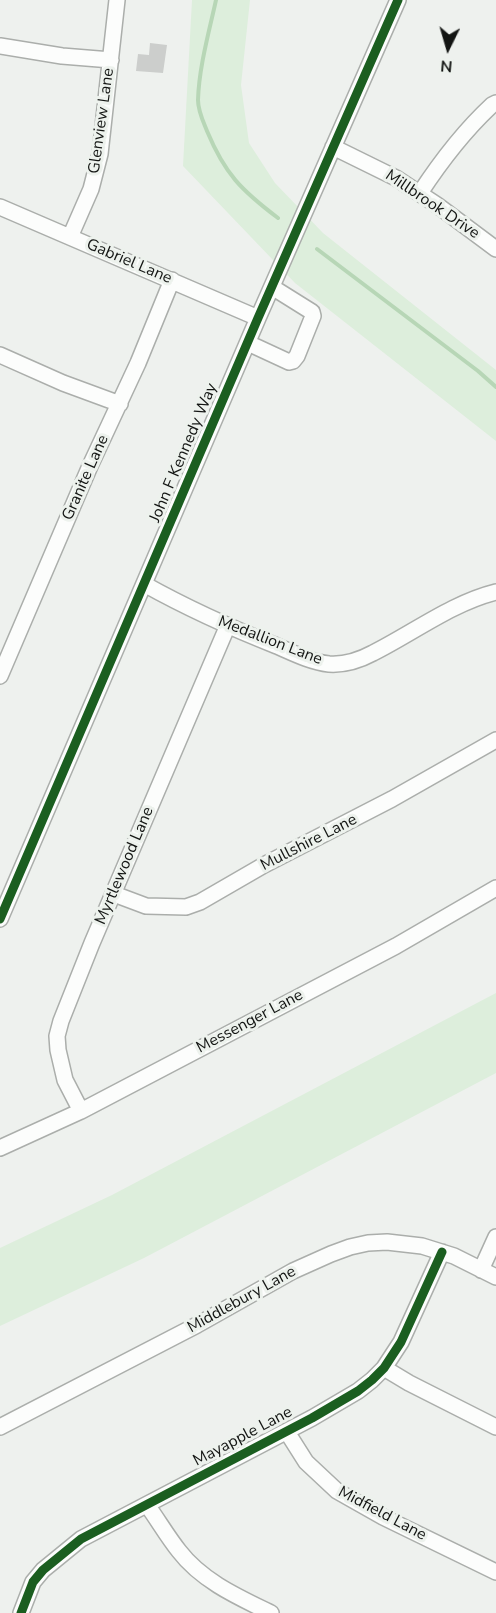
<!DOCTYPE html>
<style>
body{margin:0}
#map{position:relative;width:496px;height:1613px;overflow:hidden;background:#eef1ee;font-family:"Nunito Sans",sans-serif}
canvas{display:block}
.north{position:absolute;left:418px;top:18px;width:60px;height:60px;-webkit-text-stroke:4px #edf2ed;paint-order:stroke;rotate:185deg;font-size:16px;font-weight:700;line-height:24px;text-align:center;color:#131513}
.north::after{content:'';display:block;margin:auto;width:21px;height:27px;background:#131513;clip-path:polygon(50% 0,100% 100%,50% 72%,0 100%)}
</style>
<div id="map">
<canvas width="496" height="1613"></canvas>
<div class="north">N</div>
</div>
<script>
const ctx = document.querySelector('canvas').getContext('2d');
ctx.lineJoin = 'round';
function paint(path, color) { ctx.fillStyle = color; ctx.fill(path, 'evenodd'); }
function strokePath(path, color, width, dash) { ctx.strokeStyle = color; ctx.lineWidth = width; ctx.lineCap = dash ? 'butt' : 'round'; ctx.setLineDash(dash || []); ctx.stroke(path); }
function write(font, color, halo, rows, align = 'center') {
  ctx.font = font + ' "Nunito Sans",sans-serif'; ctx.lineWidth = 6; ctx.setLineDash([]); ctx.textBaseline = 'middle'; ctx.strokeStyle = halo; ctx.fillStyle = color; for (const [text, x, y, turn = 0] of rows) {
    ctx.save(); ctx.translate(x, y); ctx.rotate((+turn || 0) * Math.PI / 180); ctx.textAlign = isNaN(turn) ? turn : align; if (halo) ctx.strokeText(text, 0, 0); ctx.fillText(text, 0, 0); ctx.restore();
  }
}
const green = new Path2D(`
 M 192,0 L 250,0 L 241,85 L 249,143 L 275,183 L 323,233 L 496,370 L 496,441 L 295,283 L 183,166 Z
 M 496,993 L 496,1073 L 144,1258 L 0,1326 L 0,1248 L 112,1195 Z`);
const stream = new Path2D(`
 M 216,0 C 209,32 199,67 198,100 C 198,111 203,121 207,131 C 225,174 241,190 278,218
 M 317,249 L 478,371 L 496,387`);
const building = new Path2D(`
 M 150,43 L 167,45 L 163,73 L 136,71 L 138,54 L 149,55 Z`);
const minor = new Path2D(`
 M 0,46 L 62,56 L 111,60
 M 333,147 L 396,178 L 437,205 L 496,249
 M 420,193 C 441,161 464,131 492,105 L 496,103
 M 0,207 L 258,318
 M 70,237 L 91,189 L 100,154 L 117,0
 M 248,343 L 289,362 L 293,361 L 297,356 L 313,316 L 312,312 L 272,287
 M 0,355 L 63,383 L 120,404
 M 144,584 C 187,608 231,628 277,646 C 293,653 311,662 329,664 C 344,665 360,660 373,653 C 413,633 452,603 496,592
 M 0,676 L 90,466 L 138,363 L 172,280
 M 114,894 L 146,906 L 186,907 L 200,902 L 264,865 L 392,799 L 496,740
 M 0,919 L 258,318 L 398,0
 M 81,1111 L 65,1080 L 58,1050 L 57,1036 L 61,1021 L 92,943 L 228,625
 M 0,1148 L 81,1111 L 396,946 L 496,888
 M 481,1270 L 496,1237
 M 384,1368 L 409,1383 L 496,1427
 M 0,1427 L 197,1325 L 293,1271 L 331,1254 L 350,1247 L 368,1243 L 387,1242 L 422,1246 L 454,1256 L 496,1277
 M 287,1432 L 306,1462 L 337,1491 L 383,1517 L 496,1572
 M 147,1505 C 158,1520 167,1536 179,1551 C 202,1581 238,1597 271,1613
 M 21,1613 L 33,1582 L 43,1570 L 81,1539 L 312,1418 L 358,1391 L 372,1380 L 384,1368 L 401,1342 L 442,1252`);
const cycleway = new Path2D(`
 M 0,919 L 258,318 L 398,0
 M 21,1613 L 33,1582 L 43,1570 L 81,1539 L 312,1418 L 358,1391 L 372,1380 L 384,1368 L 401,1342 L 442,1252`);
const streetNames = [
 ["Glenview Lane",102,121,-82],
 ["Millbrook Drive",432,205,34],
 ["Gabriel Lane",129,262,23],
 ["John F Kennedy Way",184,453,-67],
 ["Granite Lane",86,478,-66],
 ["Medallion Lane",270,641,21],
 ["Mullshire Lane",309,843,-27],
 ["Myrtlewood Lane",125,866,-67],
 ["Messenger Lane",250,1022,-28],
 ["Middlebury Lane",242,1300,-29],
 ["Mayapple Lane",243,1437,-28],
 ["Midfield Lane",382,1514,28]
];
paint(green, '#ddeedc');
strokePath(stream, '#b7d6b6', 4);
paint(building, '#cccecc');
strokePath(minor, '#abaeab', 18);
strokePath(minor, '#fcfdfc', 15);
strokePath(cycleway, '#1b5e20', 9);
write('16px', '#131513', '#edf2ed', streetNames);
</script>
